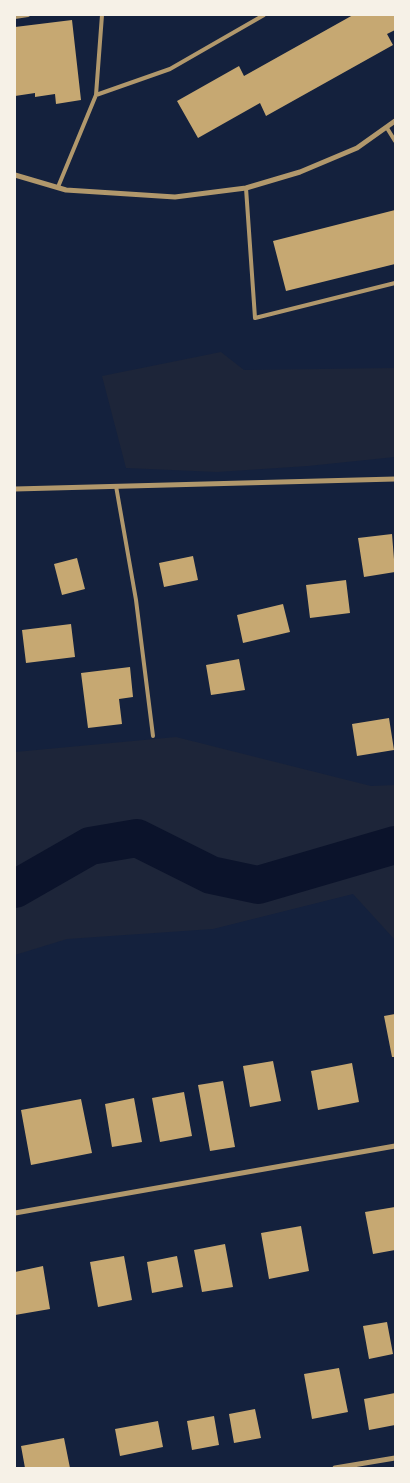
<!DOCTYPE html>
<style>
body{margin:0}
#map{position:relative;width:410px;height:1483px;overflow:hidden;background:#14213d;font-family:Rubik,sans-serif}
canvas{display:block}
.frame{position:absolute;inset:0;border:16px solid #f6f1e7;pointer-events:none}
</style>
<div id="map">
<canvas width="410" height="1483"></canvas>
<div class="frame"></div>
</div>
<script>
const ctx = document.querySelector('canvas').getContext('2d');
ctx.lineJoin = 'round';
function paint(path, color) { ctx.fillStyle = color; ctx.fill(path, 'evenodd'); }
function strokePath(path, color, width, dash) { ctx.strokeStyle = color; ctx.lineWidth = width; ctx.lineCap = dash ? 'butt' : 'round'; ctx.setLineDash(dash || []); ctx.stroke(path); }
const green = new Path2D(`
 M 221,352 L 244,370 L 395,368 L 395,457 L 308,466 L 217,472 L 126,468 L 102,376 Z
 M 176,737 L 371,786 L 395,785 L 395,940 L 353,894 L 213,929 L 67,939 L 15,955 L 15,752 Z`);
const river = new Path2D(`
 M 15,889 L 90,846 L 137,838 L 211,875 L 258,885 L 395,845`);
const building = new Path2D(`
 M 353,15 L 395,15 L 395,30 L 387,34 L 393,45 L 266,116 L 260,103 L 198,138 L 177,101 L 239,66 L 244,76 Z
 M 72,20 L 81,100 L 56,104 L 55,94 L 35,97 L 35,93 L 15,96 L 15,27 Z
 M 395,210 L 395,264 L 286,291 L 273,241 Z
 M 392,534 L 395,572 L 364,577 L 358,538 Z
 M 193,556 L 198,580 L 164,587 L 159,563 Z
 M 77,558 L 85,589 L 62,595 L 54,564 Z
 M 346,580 L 350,613 L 310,618 L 306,585 Z
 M 283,604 L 290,632 L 243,643 L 237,615 Z
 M 71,624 L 75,657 L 26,663 L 22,630 Z
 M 239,659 L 245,690 L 211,695 L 206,665 Z
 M 130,667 L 133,697 L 119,699 L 122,724 L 88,728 L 81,673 Z
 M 389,718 L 394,750 L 357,756 L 352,724 Z
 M 395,1014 L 395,1057 L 392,1057 L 384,1016 Z
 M 273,1061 L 281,1101 L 250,1107 L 243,1066 Z
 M 352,1063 L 359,1102 L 318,1110 L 311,1071 Z
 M 223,1081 L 235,1147 L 210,1151 L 198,1085 Z
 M 184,1092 L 192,1136 L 160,1142 L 152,1098 Z
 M 134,1098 L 142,1142 L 112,1147 L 105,1104 Z
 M 81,1099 L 92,1153 L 31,1165 L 21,1110 Z
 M 395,1207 L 395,1250 L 373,1254 L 365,1212 Z
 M 301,1226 L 309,1271 L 269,1279 L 261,1233 Z
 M 225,1244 L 233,1287 L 202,1292 L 194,1250 Z
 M 124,1256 L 132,1300 L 98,1307 L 90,1262 Z
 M 177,1256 L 183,1287 L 152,1293 L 147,1262 Z
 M 43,1266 L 50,1309 L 15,1315 L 15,1272 Z
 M 387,1322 L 393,1354 L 369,1359 L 363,1326 Z
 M 339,1368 L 348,1412 L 312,1419 L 304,1374 Z
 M 395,1393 L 395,1425 L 369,1430 L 364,1399 Z
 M 255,1409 L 261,1438 L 234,1443 L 229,1414 Z
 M 214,1416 L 219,1445 L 192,1450 L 187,1421 Z
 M 158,1421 L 163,1447 L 120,1456 L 115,1429 Z
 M 64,1438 L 70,1468 L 25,1468 L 21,1446 Z`);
const service = new Path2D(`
 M 15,17 L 28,15
 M 96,95 L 102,15
 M 387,128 L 395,141
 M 58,187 L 96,95 L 170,69 L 264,15
 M 246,188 L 255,318 L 395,283
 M 116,486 L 136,600 L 153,736`);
const minor = new Path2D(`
 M 15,175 L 66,190 L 175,197 L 246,188 L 300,172 L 357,148 L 395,121
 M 15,489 L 395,479
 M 15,1213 L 395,1146
 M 335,1468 L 395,1458`);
paint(green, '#1d2539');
strokePath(river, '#0b132b', 38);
paint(building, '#c6a872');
strokePath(service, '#b1986c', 4);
strokePath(minor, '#b1986c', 5);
</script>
